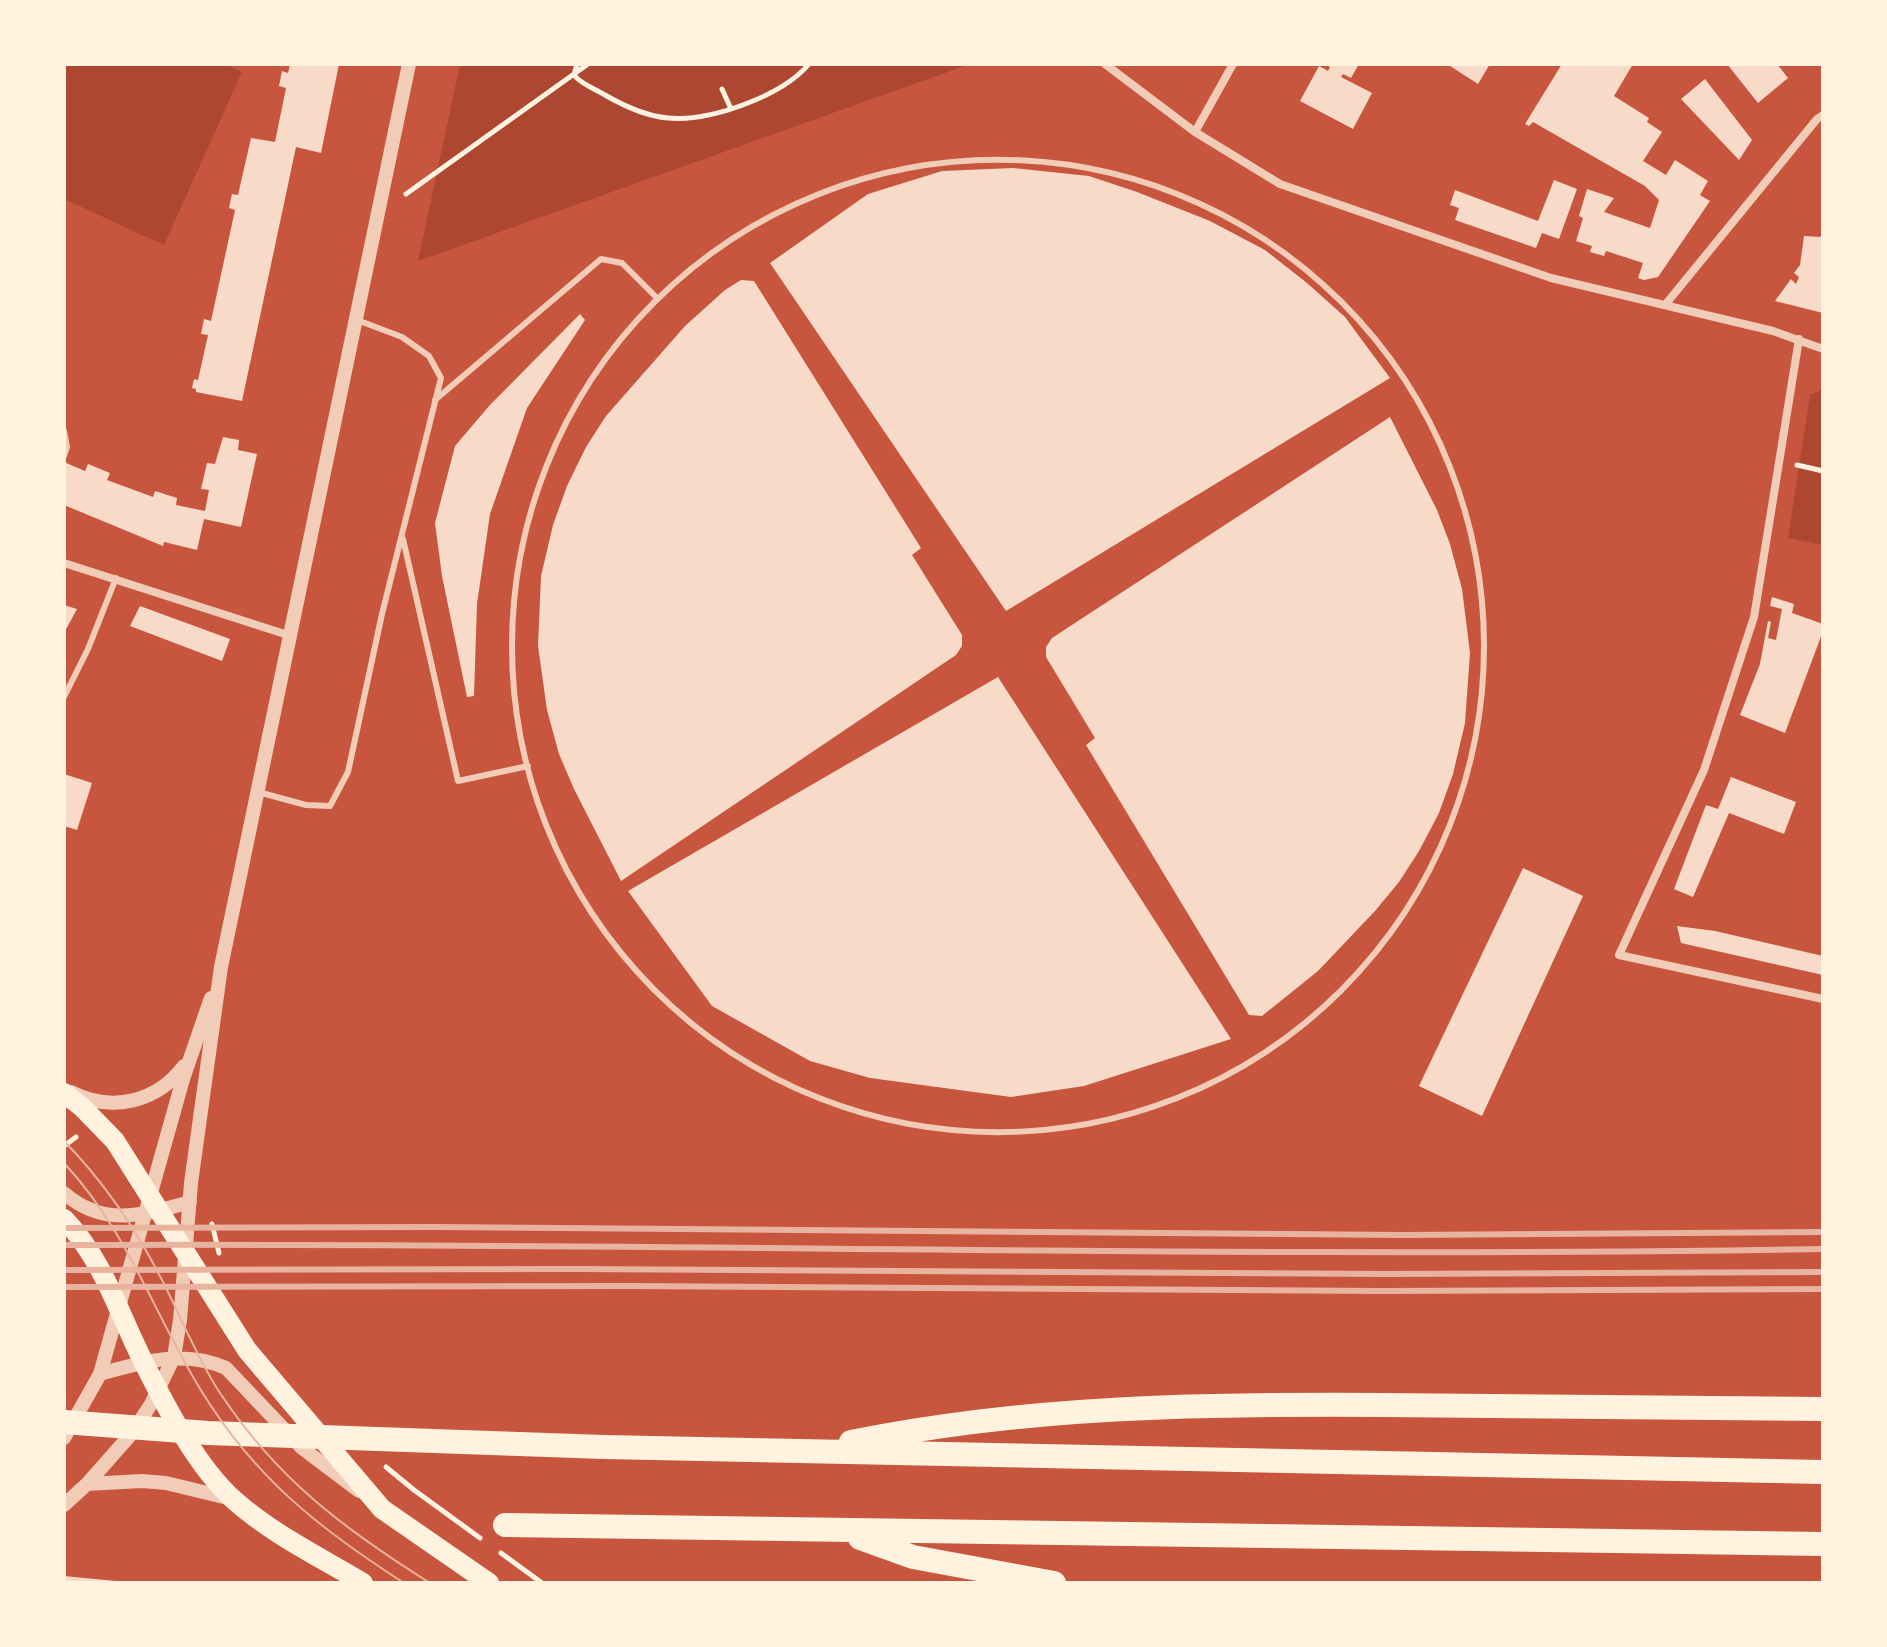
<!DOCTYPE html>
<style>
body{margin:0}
#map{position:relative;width:1887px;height:1647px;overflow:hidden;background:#c8553d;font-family:Poppins,sans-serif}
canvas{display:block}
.frame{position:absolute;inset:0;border:66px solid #fff3e0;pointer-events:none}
</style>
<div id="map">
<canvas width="1887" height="1647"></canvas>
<div class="frame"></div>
</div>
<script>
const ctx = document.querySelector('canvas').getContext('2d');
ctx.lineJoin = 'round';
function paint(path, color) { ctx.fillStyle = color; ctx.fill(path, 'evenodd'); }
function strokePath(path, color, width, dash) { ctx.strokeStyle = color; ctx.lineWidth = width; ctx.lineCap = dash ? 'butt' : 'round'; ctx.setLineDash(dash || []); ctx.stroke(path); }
const green = new Path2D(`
 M 64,64 L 225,64 L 242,72 L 164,245 L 64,199 Z
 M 460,64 L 970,64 L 418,261 Z
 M 1823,389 L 1823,545 L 1788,538 L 1810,395 Z`);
const building = new Path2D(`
 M 290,64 L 339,64 L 321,153 L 296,147 L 242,401 L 196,392 L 196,389 L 192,388 L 194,379 L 198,380 L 208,335 L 201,334 L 204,319 L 211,321 L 235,210 L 229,208 L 232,194 L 238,195 L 251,138 L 275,142 L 286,88 L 279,86 L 282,71 L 288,73 Z
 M 1325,64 L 1359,64 L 1351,78 L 1343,74 L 1341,77 L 1372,93 L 1353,129 L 1300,101 L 1319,66 L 1328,71 L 1330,67 Z
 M 1447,64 L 1490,64 L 1478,84 Z
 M 1562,64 L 1633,64 L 1614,96 L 1649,118 L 1647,122 L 1662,132 L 1643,161 L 1666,175 L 1675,160 L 1708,181 L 1700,195 L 1710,201 L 1658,277 L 1644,280 L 1638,278 L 1643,263 L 1606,251 L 1604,256 L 1590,252 L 1592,246 L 1576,241 L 1583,218 L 1579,216 L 1587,189 L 1614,198 L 1604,212 L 1650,228 L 1659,200 L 1645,186 L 1533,122 L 1529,126 L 1525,124 Z
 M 1727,64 L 1777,64 L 1788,78 L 1758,103 Z
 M 1705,79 L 1752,140 L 1739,160 L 1681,99 Z
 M 1013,168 L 1089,176 L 1137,192 L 1210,221 L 1265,250 L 1307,283 L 1345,317 L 1390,378 L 1006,611 L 770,263 L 868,194 L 942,171 Z
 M 1554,180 L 1577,189 L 1559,239 L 1542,233 L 1536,248 L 1455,220 L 1459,208 L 1450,205 L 1455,190 L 1538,221 Z
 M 1823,233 L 1823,313 L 1775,301 L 1791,279 L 1796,284 L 1799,277 L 1794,273 L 1800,265 L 1804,236 L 1820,237 Z
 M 741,280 L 754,281 L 921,548 L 912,555 L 962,635 L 962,646 L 956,655 L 621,881 L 574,789 L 559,754 L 547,710 L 538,646 L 541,576 L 553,525 L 567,486 L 586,447 L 606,416 L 685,326 L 725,290 Z
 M 580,314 L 585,320 L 527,408 L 490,514 L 477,604 L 474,696 L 467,697 L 442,576 L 435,523 L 455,446 L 489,406 Z
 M 1390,417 L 1437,510 L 1450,544 L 1462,589 L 1470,653 L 1465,723 L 1453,774 L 1439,813 L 1419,851 L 1399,882 L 1375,911 L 1318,971 L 1262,1016 L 1249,1015 L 1086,745 L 1095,738 L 1046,657 L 1046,647 L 1052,638 Z
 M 223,437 L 239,440 L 238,450 L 257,454 L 241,527 L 204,519 L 197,550 L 164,542 L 163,546 L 64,505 L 64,462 L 85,471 L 88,464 L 110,473 L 107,480 L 153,497 L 155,491 L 177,498 L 176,505 L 205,511 L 209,490 L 201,489 L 207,463 L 215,464 Z
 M 1772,597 L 1794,604 L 1792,613 L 1823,624 L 1823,631 L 1785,733 L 1740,715 L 1760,664 L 1768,621 L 1771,622 L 1768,638 L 1776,640 L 1782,609 L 1770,606 Z
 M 64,605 L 77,609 L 64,633 Z
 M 140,606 L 230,639 L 222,661 L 130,626 Z
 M 998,677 L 1231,1039 L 1084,1086 L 1011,1097 L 870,1078 L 810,1061 L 712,1006 L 628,891 Z
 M 64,774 L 92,783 L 77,830 L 64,826 Z
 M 1731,777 L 1796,802 L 1784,834 L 1729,813 L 1693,897 L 1674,889 L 1706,805 L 1718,809 Z
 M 1523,868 L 1583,896 L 1482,1116 L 1419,1086 Z
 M 1677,926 L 1715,931 L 1823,956 L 1823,975 L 1681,943 Z
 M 64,1576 L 116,1581 L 116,1583 L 64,1583 Z`);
const path = new Path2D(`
 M 577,64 L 574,75 C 582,85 594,88 605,95 C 624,106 645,116 668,118 C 710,122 782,96 809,64
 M 722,89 L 731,109
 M 406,194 L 588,64
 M 1797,465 L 1823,471
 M 64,1146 L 76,1137
 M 212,1224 L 219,1253
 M 386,1467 L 414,1490 L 480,1538
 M 501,1553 L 542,1583`);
const service = new Path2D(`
 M512 646a486 486 0 1 1 972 0a486 486 0 1 1-972 0Z
 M 435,400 L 601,259 L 622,263 L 657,298
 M 64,431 L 67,447 L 64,456
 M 403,539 L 458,781 L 528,766
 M 64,697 L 88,649 L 116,578
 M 258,792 L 306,805 L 330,806 L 348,772 L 382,614 L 441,378 L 429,356 L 402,337 L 357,320`);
const minor = new Path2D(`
 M 1105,64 L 1195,132 L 1280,184 L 1551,278 L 1773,331 L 1823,349
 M 1195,132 L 1233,64
 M 1665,305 L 1817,119 L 1823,115
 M 1799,339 L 1754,617 L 1704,770 L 1619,955 L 1823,999
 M 64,563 L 291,636`);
const tertiary = new Path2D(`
 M 71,1092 C 112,1113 157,1102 184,1066
 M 64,1193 C 104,1228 143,1215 190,1202
 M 100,1374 C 143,1362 184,1349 226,1368 L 302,1448 L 359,1491
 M 64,1438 L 100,1374 L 183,1079 L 211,998
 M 87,1484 L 142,1481 L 166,1483 L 232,1499
 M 64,1505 L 87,1484 L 133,1432 L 151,1404 L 174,1357 L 180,1320 L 191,1183 L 221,967 L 409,64`);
const primary = new Path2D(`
 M 64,1093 L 82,1107 L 115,1141 L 247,1350 L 382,1509 L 489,1583
 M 64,1219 C 103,1259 119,1314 144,1363 C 166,1407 197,1467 234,1500 C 272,1534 320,1557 363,1583`);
const motorway = new Path2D(`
 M 64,1422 L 208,1433 L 604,1447 L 1823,1472
 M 851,1442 C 1027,1406 1203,1404 1381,1405 C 1529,1405 1676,1408 1823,1409
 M 505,1525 L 1823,1544
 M 860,1538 L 913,1557 L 1054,1583`);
const tram = new Path2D(`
 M 64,1141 C 104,1182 136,1229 162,1280 C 181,1317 197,1358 220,1393 C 277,1479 344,1529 430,1583
 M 64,1163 C 129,1233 153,1313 202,1392 C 256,1479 320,1529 404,1583`);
const rail = new Path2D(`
 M 64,1228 L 436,1227 L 1405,1235 L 1823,1232
 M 64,1245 C 650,1242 1237,1259 1823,1249
 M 64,1270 L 577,1269 L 1386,1274 L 1823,1272
 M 64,1287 L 630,1286 L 1383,1291 L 1823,1289`);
paint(green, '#ae4732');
paint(building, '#f7dbc8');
strokePath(path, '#fff3e0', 5);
strokePath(service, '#f1ccb7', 6);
strokePath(minor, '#f1ccb7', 8);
strokePath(tertiary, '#f1ccb7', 14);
strokePath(primary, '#fff3e0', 20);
strokePath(motorway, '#fff3e0', 24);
strokePath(tram, '#e9b49f', 2);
strokePath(rail, '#e9b49f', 6);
</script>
